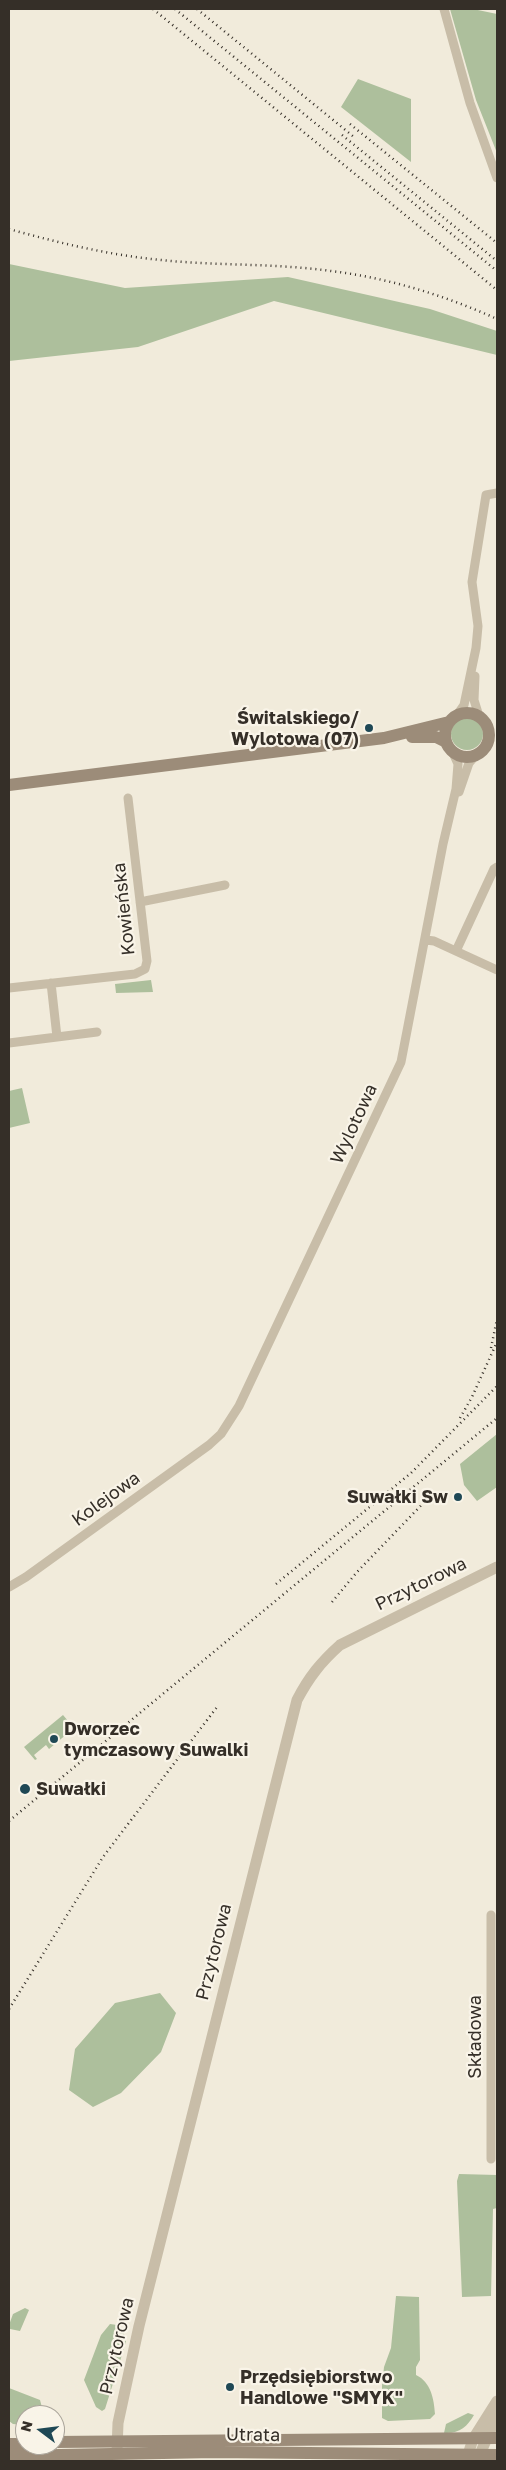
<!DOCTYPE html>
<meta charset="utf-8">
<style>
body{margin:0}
#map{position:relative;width:506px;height:2470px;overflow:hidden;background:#f1ebdb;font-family:"Golos Text",sans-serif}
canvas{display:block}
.frame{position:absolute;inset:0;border:10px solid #352f28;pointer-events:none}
.north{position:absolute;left:15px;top:2405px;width:50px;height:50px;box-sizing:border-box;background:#f9f4e8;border:1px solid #aba59b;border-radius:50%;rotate:285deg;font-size:14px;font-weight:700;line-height:20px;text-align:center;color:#352f28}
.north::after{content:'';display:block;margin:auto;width:18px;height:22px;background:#1f4855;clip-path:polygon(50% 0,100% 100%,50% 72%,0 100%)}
</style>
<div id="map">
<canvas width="506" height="2470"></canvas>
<div class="frame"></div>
<div class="north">N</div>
</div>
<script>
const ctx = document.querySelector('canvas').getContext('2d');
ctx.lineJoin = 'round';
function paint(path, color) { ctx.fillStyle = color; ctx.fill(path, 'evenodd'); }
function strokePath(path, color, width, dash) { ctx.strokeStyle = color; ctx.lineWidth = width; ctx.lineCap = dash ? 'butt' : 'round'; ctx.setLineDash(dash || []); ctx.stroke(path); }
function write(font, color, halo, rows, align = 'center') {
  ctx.font = font + ' "Golos Text",sans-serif'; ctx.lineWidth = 4.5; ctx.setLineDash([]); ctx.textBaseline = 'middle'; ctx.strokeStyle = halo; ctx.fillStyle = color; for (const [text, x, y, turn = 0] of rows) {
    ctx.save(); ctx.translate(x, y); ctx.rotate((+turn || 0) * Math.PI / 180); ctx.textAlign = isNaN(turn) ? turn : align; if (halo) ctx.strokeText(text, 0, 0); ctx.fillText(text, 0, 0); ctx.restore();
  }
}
const green = new Path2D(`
 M 450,9 L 473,9 L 497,14 L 497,153 L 476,100 Z
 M 358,79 L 411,99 L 411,162 L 341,107 Z
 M 9,264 L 125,288 L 288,277 L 430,309 L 497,331 L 497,355 L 274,301 L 138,347 L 9,361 Z
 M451 734a16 16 0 1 1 32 0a16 16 0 1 1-32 0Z
 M 151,980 L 153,992 L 116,993 L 115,984 Z
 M 22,1088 L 30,1123 L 9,1128 L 9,1091 Z
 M 497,1434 L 497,1487 L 477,1501 L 464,1485 L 460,1464 Z
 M 63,1715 L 74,1728 L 49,1749 L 46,1745 L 34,1755 L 37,1759 L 35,1760 L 24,1747 Z
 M 160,1993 L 176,2013 L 161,2052 L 121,2093 L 93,2107 L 69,2090 L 75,2049 L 115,2003 Z
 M 459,2174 L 497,2175 L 497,2208 L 493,2209 L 491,2296 L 462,2297 L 457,2181 Z
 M 396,2296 L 419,2297 L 420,2360 L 416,2367 L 416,2375 C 431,2382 434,2399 435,2414 L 430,2419 L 388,2421 L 382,2418 L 382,2386 L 384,2367 L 391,2348 Z
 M 25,2308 L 29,2310 L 20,2331 L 10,2329 L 9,2325 L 13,2314 Z
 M 110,2324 L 117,2325 L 123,2329 L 126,2342 L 105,2409 L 102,2411 L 96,2407 L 84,2380 L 101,2335 Z
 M 9,2388 L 40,2400 L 44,2415 L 25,2415 L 25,2425 L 13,2424 L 9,2421 Z
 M 468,2413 L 474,2415 C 467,2427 459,2434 444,2433 L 446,2424 Z`);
const minor = new Path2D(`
 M 444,9 L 470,103 L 497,178
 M 475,676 L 474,700 L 479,716
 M 457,715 L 464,705 L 476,648 L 478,626 L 472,582 L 486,495 L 497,493
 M 459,792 L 469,763 L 475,756
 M 140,902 L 225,885
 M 426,940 L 434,941 L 497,970
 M 456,951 L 494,869 L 497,867
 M 51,983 L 57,1037 L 97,1032
 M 9,988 L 135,974 L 145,969 L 147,961 L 128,798
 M 9,1043 L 57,1037
 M 9,1587 L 26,1577 L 209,1445 L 221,1434 L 239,1406 L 401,1062 L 443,844 L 456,789 L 458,764 L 453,753
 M 491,1915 L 491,2159`);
const tertiary = new Path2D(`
 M 117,2450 L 118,2423 L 139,2326 L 297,1700 C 309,1677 321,1662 340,1645 L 497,1567
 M 466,2461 L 473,2439 L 497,2401
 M 477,2461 L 497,2415`);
const secondary = new Path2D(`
 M445 735a22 22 0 1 1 44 0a22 22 0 1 1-44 0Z
 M 412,737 L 436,737 L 446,742
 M 9,785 L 384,738 L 449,722
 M 55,2442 L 497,2438
 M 9,2444 L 25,2444
 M 9,2456 L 214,2452 L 497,2455`);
const rail = new Path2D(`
 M 153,9 L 497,290
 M 175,9 L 497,271
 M 197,9 L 354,137
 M 350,124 L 497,243
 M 342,135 L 497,261
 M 9,229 C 59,243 109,255 161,260 C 217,266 274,263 331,271 C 388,278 444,295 497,319
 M 491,1348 L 497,1319
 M 460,1418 L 472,1397 L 497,1342
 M 276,1584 L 411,1473 L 497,1386
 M 332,1602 L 357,1572 L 434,1492
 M 9,1821 L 497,1418
 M 9,2009 L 103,1857 L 217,1707`);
const markers = [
 [369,728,5,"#1f4855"],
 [458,1497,5,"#1f4855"],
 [54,1739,5,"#1f4855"],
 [25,1789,6,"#1f4855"],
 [230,2387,5,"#1f4855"]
];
const poiNames = [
 ["Świtalskiego/",359,718,"right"],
 ["Wylotowa (07)",359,739,"right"],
 ["Suwałki Sw",448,1497,"right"],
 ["Dworzec",64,1729],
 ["tymczasowy Suwalki",64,1750],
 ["Suwałki",36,1789],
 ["Przędsiębiorstwo",240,2377],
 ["Handlowe \"SMYK\"",240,2398]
];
const streetNames = [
 ["Kowieńska",124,909,-96],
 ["Wylotowa",354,1124,-65],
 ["Kolejowa",106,1499,-36],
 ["Przytorowa",421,1584,-26],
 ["Przytorowa",214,1952,-76],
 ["Składowa",475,2037,-90],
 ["Przytorowa",117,2346,-77],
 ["Utrata",253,2435,1]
];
paint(green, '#adbf9c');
strokePath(minor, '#c8bda8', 9);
strokePath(tertiary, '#c8bda8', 11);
strokePath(secondary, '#9c8c79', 12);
strokePath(rail, '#352f28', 2.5, [1, 4]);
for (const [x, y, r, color] of markers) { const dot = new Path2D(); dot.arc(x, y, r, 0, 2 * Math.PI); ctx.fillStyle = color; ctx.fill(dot); strokePath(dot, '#f9f4e8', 2); }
write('bold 18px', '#352f28', '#f9f4e8', poiNames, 'left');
write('18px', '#352f28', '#f9f4e8', streetNames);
</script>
